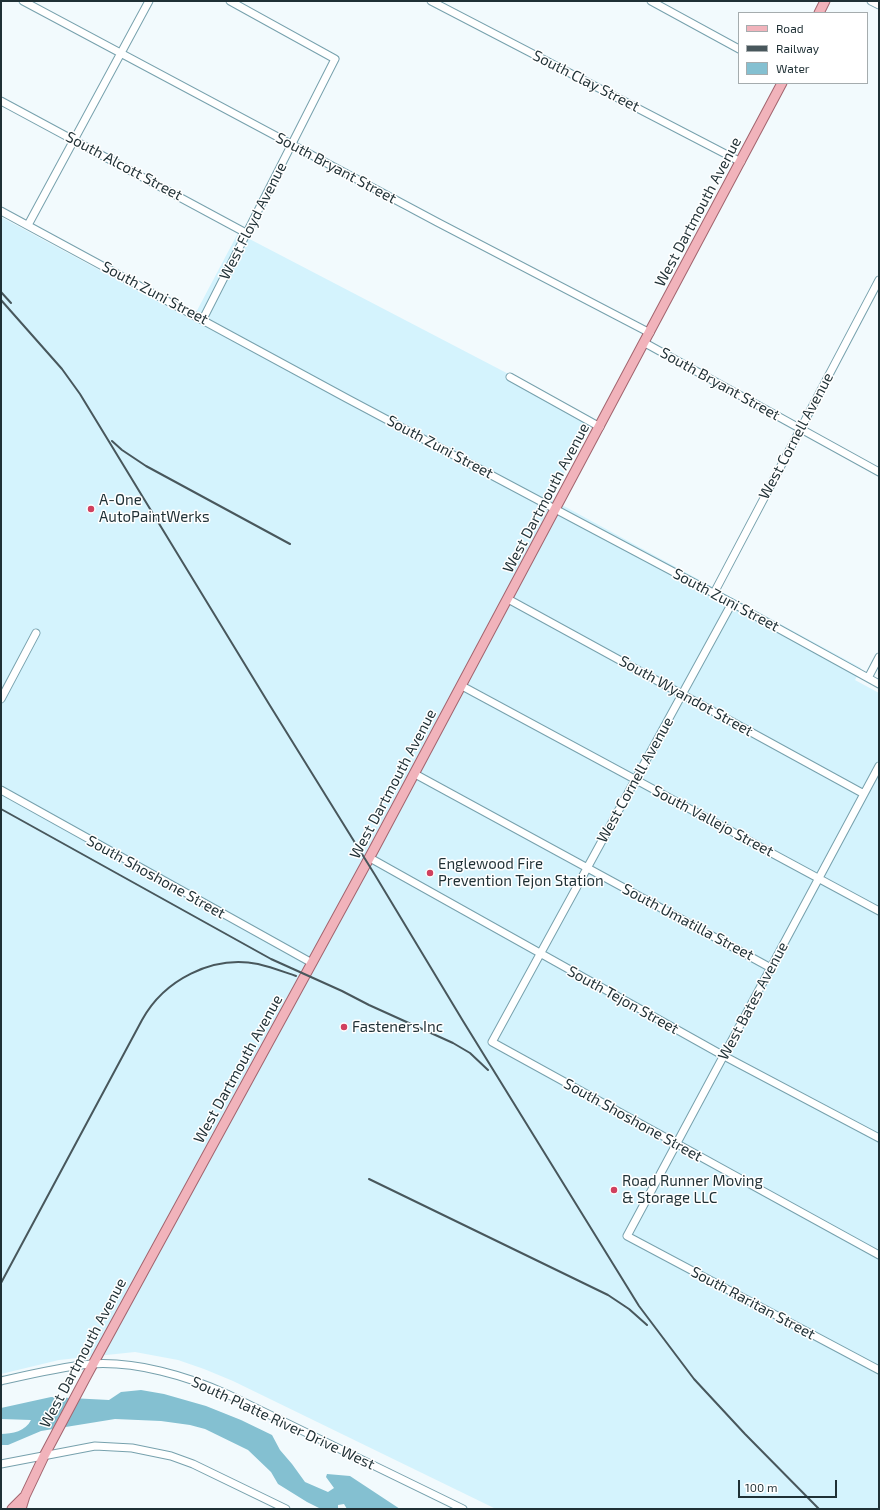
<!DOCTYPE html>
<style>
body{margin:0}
#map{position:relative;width:880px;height:1510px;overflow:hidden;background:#f2fafd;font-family:"Exo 2",sans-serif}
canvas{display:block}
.frame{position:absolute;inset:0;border:2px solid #1f3035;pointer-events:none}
.legend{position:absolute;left:738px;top:12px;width:130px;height:72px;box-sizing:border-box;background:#fff;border:1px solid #a5acae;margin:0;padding:5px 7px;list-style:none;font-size:12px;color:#1f3035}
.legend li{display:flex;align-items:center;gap:8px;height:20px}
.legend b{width:20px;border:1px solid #a5acae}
.scale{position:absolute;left:738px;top:1480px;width:99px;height:18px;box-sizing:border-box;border:2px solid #1f3035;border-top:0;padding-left:5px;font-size:12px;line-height:14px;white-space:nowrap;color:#1f3035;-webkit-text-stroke:3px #fff;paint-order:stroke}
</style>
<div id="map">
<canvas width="880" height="1510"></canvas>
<div class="frame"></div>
<ul class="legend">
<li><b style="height:5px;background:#f1b3bb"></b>Road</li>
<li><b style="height:5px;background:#48575c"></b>Railway</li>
<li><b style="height:11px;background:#84c0d1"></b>Water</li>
</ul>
<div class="scale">100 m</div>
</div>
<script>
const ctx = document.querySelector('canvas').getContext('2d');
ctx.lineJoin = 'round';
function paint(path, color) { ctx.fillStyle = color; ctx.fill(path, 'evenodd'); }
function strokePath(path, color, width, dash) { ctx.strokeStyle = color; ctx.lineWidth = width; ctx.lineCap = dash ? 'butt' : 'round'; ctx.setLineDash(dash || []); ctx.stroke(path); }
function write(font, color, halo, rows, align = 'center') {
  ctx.font = font + ' "Exo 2",sans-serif'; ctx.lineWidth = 3; ctx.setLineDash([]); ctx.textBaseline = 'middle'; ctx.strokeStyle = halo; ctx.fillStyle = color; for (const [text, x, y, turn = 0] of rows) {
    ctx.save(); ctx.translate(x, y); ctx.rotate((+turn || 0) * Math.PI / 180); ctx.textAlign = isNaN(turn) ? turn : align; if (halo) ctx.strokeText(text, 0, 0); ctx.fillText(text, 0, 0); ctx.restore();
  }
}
const built = new Path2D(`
 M 1,217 L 192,320 L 238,233 L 593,418 L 551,499 L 861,668 L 855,680 L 879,693 L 879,1509 L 496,1509 L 233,1381 L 204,1369 L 178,1360 L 135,1352 L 59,1360 L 1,1374 Z`);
const water = new Path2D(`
 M 141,1390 L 164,1394 L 206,1406 L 241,1420 L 272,1435 L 280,1450 L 292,1464 L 305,1482 L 328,1492 L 334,1488 L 326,1477 L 327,1474 L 350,1476 L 400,1509 L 347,1509 L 344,1504 L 338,1505 L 338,1509 L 319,1508 L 307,1502 L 278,1484 L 271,1472 L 248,1450 L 205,1429 L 190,1425 L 161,1421 L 115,1419 L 41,1431 L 8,1445 L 1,1445 L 1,1434 C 12,1434 26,1431 31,1420 L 1,1419 L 1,1408 L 51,1397 L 109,1400 L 121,1392 Z`);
const minor = new Path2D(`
 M 23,1 L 437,222 L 650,333
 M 431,1 L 741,162
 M 651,1 L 739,49
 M 871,1 L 879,5
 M 1,101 L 246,233
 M 1,211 L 348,399 L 732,603 L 879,684
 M 28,225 L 149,1
 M 203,319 L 335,59 L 230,1
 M 645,343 L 879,472
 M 510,377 L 600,427
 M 714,593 L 879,280
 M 508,599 L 864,794
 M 732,603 L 492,1042 L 879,1255
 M 868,678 L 879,657
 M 462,686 L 879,911
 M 1,699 L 36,633
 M 879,766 L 627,1236 L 879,1370
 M 415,774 L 771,968
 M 1,790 L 312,963
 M 370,858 L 724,1056 L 879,1138
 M 1,1381 C 31,1374 60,1367 91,1364 C 136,1361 187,1376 227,1394 L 463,1509
 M 1,1464 L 95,1446 L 132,1448 L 171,1456 L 193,1464 L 286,1509`);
const major = new Path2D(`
 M 819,13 L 825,1
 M 12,1509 L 24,1497
 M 21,1509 L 25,1496 L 44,1456 L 87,1375 L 373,851 L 782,83`);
const rail = new Path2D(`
 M 1,292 L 11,303
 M 1,300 L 62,369 L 80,394 L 269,704 L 375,875 L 463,1021 L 639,1306 L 694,1379 L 745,1434 L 819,1509
 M 112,441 L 122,450 L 146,466 L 290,544
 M 1,809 L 271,959 L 342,991 L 369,1005 L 453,1043 L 470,1053 L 488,1070
 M 369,1179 L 608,1295 L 629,1309 L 647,1325
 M 1,1283 L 142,1020 C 164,980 212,955 258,964 C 271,967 284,972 296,976`);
const markers = [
 [91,509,4,"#d0405e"],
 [430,873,4,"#d0405e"],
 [344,1027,4,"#d0405e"],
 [614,1190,4,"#d0405e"]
];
const streetNames = [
 ["South Clay Street",586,81,27],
 ["South Alcott Street",124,166,28],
 ["South Bryant Street",336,168,28],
 ["West Dartmouth Avenue",698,212,-62],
 ["West Floyd Avenue",253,221,-63],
 ["South Zuni Street",155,293,28],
 ["South Bryant Street",720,384,29],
 ["West Cornell Avenue",796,436,-62],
 ["South Zuni Street",440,447,28],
 ["West Dartmouth Avenue",546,498,-62],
 ["South Zuni Street",726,600,28],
 ["South Wyandot Street",686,696,29],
 ["West Cornell Avenue",635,780,-61],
 ["West Dartmouth Avenue",393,784,-62],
 ["South Vallejo Street",713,821,28],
 ["South Shoshone Street",156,877,29],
 ["South Umatilla Street",688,922,28],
 ["South Tejon Street",623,1000,29],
 ["West Bates Avenue",753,1001,-62],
 ["West Dartmouth Avenue",238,1069,-61],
 ["South Shoshone Street",633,1120,29],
 ["South Raritan Street",753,1303,28],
 ["West Dartmouth Avenue",83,1353,-62],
 ["South Platte River Drive West",283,1423,25]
];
const poiNames = [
 ["A-One",99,500],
 ["AutoPaintWerks",99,517],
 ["Englewood Fire",438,864],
 ["Prevention Tejon Station",438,881],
 ["Fasteners Inc",352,1027],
 ["Road Runner Moving",622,1181],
 ["& Storage LLC",622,1198]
];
paint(built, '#d4f3fd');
paint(water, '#84c0d1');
strokePath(minor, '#77a1ad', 9);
strokePath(major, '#a2646e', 11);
strokePath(minor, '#fff', 7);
strokePath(major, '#f1b3bb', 9);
strokePath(rail, '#48575c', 2);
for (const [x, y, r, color] of markers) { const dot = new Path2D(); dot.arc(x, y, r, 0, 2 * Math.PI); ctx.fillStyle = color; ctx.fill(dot); strokePath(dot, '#fff', 1.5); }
write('15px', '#1f3035', '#fff', streetNames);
write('15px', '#1f3035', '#fff', poiNames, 'left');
</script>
